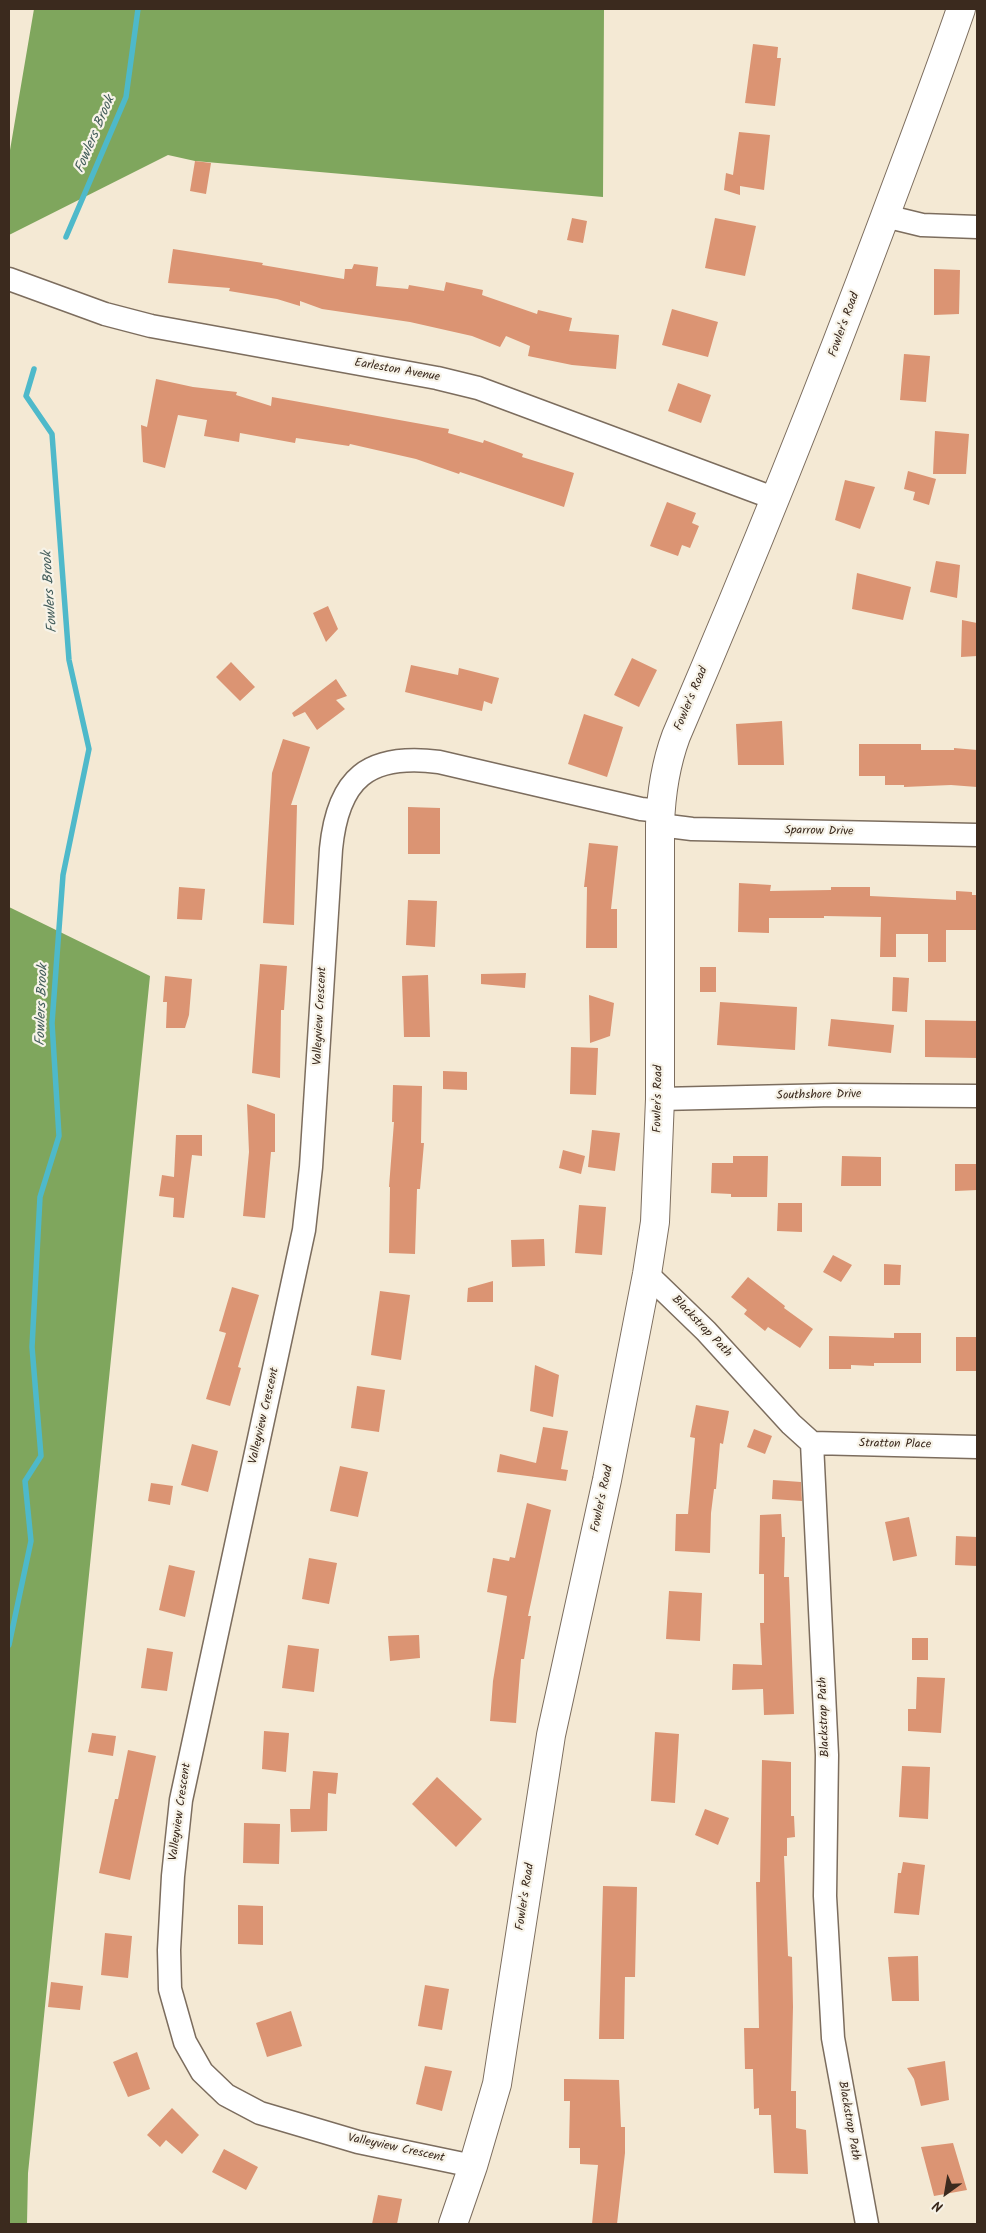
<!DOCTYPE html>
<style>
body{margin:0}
#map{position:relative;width:986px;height:2233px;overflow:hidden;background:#f4e9d4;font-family:Kalam,sans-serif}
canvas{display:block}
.frame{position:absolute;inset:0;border:10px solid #3b2a1e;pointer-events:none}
.north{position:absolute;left:921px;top:2168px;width:50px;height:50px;-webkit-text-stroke:4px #f7f3e8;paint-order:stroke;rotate:212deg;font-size:14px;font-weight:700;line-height:20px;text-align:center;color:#3b2a1e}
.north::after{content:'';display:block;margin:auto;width:18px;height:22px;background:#3b2a1e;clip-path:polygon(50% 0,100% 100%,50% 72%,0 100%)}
</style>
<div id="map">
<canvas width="986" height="2233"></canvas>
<div class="frame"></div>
<div class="north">N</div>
</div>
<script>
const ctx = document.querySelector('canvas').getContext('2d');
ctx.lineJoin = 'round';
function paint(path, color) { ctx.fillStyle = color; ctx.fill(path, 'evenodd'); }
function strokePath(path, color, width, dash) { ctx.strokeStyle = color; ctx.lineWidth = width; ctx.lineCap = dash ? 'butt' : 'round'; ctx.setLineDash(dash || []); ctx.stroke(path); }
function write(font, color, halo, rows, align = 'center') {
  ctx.font = font + ' Kalam,sans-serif'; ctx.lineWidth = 4.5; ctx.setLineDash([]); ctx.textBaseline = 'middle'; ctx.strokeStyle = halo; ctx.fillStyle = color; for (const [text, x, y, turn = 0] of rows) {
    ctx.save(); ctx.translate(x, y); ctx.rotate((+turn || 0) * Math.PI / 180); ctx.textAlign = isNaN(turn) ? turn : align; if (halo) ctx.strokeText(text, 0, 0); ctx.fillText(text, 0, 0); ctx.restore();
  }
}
const forest = new Path2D(`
 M 34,9 L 604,9 L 603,197 L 195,161 L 168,155 L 9,235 L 9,156 Z
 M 9,907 L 150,976 L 28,2173 L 27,2224 L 9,2224 Z`);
const stream = new Path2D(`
 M 66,237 L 126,97 L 138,9
 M 9,1645 L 31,1541 L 25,1481 L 41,1456 L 32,1347 L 40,1197 L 59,1136 L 52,1023 L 63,875 L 89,749 L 69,660 L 52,434 L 26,396 L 34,369`);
const building = new Path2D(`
 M 753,44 L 778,47 L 777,58 L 781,58 L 775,106 L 745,103 Z
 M 739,132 L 770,135 L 764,190 L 740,186 L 740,195 L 724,190 L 726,173 L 733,175 Z
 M 195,161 L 211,163 L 206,194 L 190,191 Z
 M 572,218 L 587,221 L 583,243 L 567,240 Z
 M 715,218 L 756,226 L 745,276 L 705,268 Z
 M 173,249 L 263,263 L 262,265 L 344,279 L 345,269 L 352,269 L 354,264 L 378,267 L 376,286 L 408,289 L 409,285 L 444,291 L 446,282 L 483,290 L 482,295 L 537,314 L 538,310 L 572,318 L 569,331 L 619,335 L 616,369 L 572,365 L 528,356 L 530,346 L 506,336 L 500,347 L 472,336 L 410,322 L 322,309 L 300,301 L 300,306 L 277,299 L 229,291 L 230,288 L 168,283 Z
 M 934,269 L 960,270 L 959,314 L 934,315 Z
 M 672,309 L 718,322 L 708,357 L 662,345 Z
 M 904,354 L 930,356 L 926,402 L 900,400 Z
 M 156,379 L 193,387 L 237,392 L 236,395 L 271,406 L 272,397 L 449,429 L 448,433 L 483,443 L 484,440 L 523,454 L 522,457 L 574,473 L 564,507 L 460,472 L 459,474 L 416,459 L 350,444 L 349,446 L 296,438 L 295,443 L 240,433 L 239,442 L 204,436 L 207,420 L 178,415 L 165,468 L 143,462 L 141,425 L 147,427 Z
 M 678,383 L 711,395 L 701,423 L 668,411 Z
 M 935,431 L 969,434 L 966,474 L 933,474 Z
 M 908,471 L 936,479 L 929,505 L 913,500 L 915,492 L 904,489 Z
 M 845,480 L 875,487 L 860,529 L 835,520 Z
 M 667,502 L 696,513 L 692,523 L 699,526 L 690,548 L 682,545 L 678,556 L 650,546 Z
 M 936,561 L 960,565 L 957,598 L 930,592 Z
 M 857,573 L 911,587 L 903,620 L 852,609 Z
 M 328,606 L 338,629 L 326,642 L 313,613 Z
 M 962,620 L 977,623 L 977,656 L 961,657 Z
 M 632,658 L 657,670 L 639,707 L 614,695 Z
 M 231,662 L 255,687 L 240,701 L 216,677 Z
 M 411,665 L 458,675 L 459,668 L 499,678 L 492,704 L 484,701 L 482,711 L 405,692 Z
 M 336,679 L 347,696 L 336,700 L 345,709 L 317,730 L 305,712 L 294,717 L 292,713 Z
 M 584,714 L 623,727 L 607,777 L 568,764 Z
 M 782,721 L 784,765 L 738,765 L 736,724 Z
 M 283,739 L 310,747 L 291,805 L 297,805 L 294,925 L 263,923 L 272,773 Z
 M 859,744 L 921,744 L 921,750 L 954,750 L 954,748 L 977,750 L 977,787 L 951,785 L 904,787 L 904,785 L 885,785 L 885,776 L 859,776 Z
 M 408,807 L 440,808 L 440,854 L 408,854 Z
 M 589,843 L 618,846 L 611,909 L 617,909 L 617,948 L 586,948 L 587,887 L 584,887 Z
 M 739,883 L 771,885 L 770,891 L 831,890 L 831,887 L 870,887 L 870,896 L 956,900 L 956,891 L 972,892 L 972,895 L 977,895 L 977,930 L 946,930 L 946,962 L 928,962 L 928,934 L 896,934 L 896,957 L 880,957 L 881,917 L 824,916 L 824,918 L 769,918 L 769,933 L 738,932 Z
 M 179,887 L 205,889 L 202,920 L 177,919 Z
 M 408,900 L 437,901 L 435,947 L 406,945 Z
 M 260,964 L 287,966 L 284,1010 L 281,1010 L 280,1078 L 252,1073 Z
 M 700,967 L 716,967 L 716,992 L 700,992 Z
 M 526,973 L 525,988 L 481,984 L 481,974 Z
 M 428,975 L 430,1037 L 404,1037 L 402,976 Z
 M 165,976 L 192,979 L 189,1015 L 185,1028 L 166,1028 L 167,1002 L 163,1002 Z
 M 893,977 L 909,978 L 907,1012 L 892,1011 Z
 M 589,995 L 614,1003 L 610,1036 L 590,1043 Z
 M 720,1002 L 797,1007 L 795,1050 L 717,1045 Z
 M 831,1019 L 894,1025 L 891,1053 L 828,1046 Z
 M 925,1020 L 977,1021 L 977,1058 L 925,1057 Z
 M 571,1047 L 598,1048 L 596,1095 L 570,1094 Z
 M 443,1071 L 467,1072 L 467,1090 L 443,1089 Z
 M 393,1085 L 422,1086 L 421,1143 L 424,1143 L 420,1189 L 417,1189 L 415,1254 L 389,1253 L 390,1187 L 389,1187 L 394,1122 L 392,1122 Z
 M 247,1104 L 275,1114 L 275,1152 L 271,1152 L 265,1218 L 243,1216 L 249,1152 Z
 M 592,1130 L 620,1133 L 615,1171 L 588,1167 Z
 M 176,1135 L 202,1135 L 202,1156 L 192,1155 L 184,1218 L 173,1217 L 174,1198 L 159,1196 L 162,1175 L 174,1177 Z
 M 563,1150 L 585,1156 L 581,1174 L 559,1168 Z
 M 733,1156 L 768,1156 L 767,1197 L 731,1197 L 731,1194 L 711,1193 L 712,1163 L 733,1163 Z
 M 842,1156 L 881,1157 L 881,1186 L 841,1186 Z
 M 955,1164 L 977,1164 L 977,1190 L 955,1191 Z
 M 778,1203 L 802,1203 L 802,1232 L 777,1231 Z
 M 579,1205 L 606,1207 L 602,1255 L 575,1253 Z
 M 544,1239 L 545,1266 L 512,1267 L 511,1240 Z
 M 833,1255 L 852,1265 L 841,1282 L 823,1272 Z
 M 884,1264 L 901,1265 L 900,1285 L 884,1285 Z
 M 748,1277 L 785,1306 L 784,1308 L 813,1329 L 800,1348 L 768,1327 L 765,1331 L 744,1314 L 747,1310 L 731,1297 Z
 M 493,1281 L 493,1302 L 467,1302 L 468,1288 Z
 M 232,1287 L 259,1295 L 238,1367 L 241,1368 L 230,1406 L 206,1399 L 226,1333 L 219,1331 Z
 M 380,1291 L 410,1295 L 401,1360 L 371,1355 Z
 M 894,1333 L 921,1333 L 921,1363 L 874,1363 L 874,1366 L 851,1365 L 851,1369 L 829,1369 L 829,1336 L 894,1338 Z
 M 956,1337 L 977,1337 L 977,1371 L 956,1371 Z
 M 535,1365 L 559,1375 L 553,1417 L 530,1411 Z
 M 357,1386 L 385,1390 L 379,1432 L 351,1428 Z
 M 696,1405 L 729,1411 L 723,1444 L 720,1443 L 716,1489 L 714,1489 L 711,1513 L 710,1553 L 675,1551 L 676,1514 L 688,1514 L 695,1438 L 690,1437 Z
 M 543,1427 L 568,1431 L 561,1469 L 568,1470 L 566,1481 L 497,1472 L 500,1454 L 536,1463 Z
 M 754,1429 L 772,1436 L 765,1454 L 747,1447 Z
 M 192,1444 L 218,1451 L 208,1492 L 181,1485 Z
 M 340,1466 L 368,1472 L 358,1517 L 330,1511 Z
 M 773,1480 L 801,1482 L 802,1501 L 772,1499 Z
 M 151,1483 L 173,1486 L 170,1505 L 148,1501 Z
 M 527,1503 L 551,1510 L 528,1616 L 531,1616 L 524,1659 L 521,1659 L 516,1723 L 490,1721 L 493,1681 L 507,1596 L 487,1592 L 493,1558 L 509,1561 L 510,1557 L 515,1558 Z
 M 781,1514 L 782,1537 L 785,1537 L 784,1577 L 789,1577 L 794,1714 L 764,1715 L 763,1689 L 732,1690 L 733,1664 L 762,1665 L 760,1623 L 764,1623 L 764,1574 L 759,1574 L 760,1515 Z
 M 909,1517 L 917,1556 L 893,1561 L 885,1522 Z
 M 956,1536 L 977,1537 L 977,1566 L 955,1565 Z
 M 309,1558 L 337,1563 L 329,1604 L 302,1599 Z
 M 169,1565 L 195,1571 L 185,1617 L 159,1610 Z
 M 669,1591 L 702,1593 L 700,1641 L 666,1639 Z
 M 419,1635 L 420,1658 L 390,1661 L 388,1636 Z
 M 912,1638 L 928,1638 L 928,1660 L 912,1660 Z
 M 288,1645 L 319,1649 L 314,1692 L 282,1688 Z
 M 147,1648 L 173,1652 L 167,1691 L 141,1688 Z
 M 917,1677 L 945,1678 L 941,1733 L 908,1731 L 908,1709 L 916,1709 Z
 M 264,1731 L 289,1733 L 286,1772 L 262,1769 Z
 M 655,1732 L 679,1734 L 675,1803 L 651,1801 Z
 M 92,1733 L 116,1736 L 113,1756 L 88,1752 Z
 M 128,1750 L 156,1756 L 130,1880 L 99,1873 L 115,1799 L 118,1799 Z
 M 762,1760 L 791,1762 L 791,1816 L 794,1816 L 795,1837 L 787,1838 L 787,1856 L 784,1856 L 788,1956 L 792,1957 L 793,2007 L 791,2091 L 796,2091 L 796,2128 L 806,2130 L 808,2174 L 774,2173 L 771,2115 L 759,2115 L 759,2108 L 754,2109 L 753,2069 L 745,2069 L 744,2028 L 759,2028 L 756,1882 L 760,1882 Z
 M 902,1766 L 930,1767 L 928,1819 L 899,1817 Z
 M 313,1771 L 338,1773 L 336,1794 L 328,1793 L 327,1831 L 291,1832 L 290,1809 L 310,1809 Z
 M 437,1777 L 482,1819 L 456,1847 L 412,1804 Z
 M 705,1809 L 729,1818 L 718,1845 L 695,1835 Z
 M 244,1823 L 280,1824 L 279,1864 L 243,1863 Z
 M 903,1862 L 925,1865 L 919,1915 L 894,1913 L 898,1873 L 901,1873 Z
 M 603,1886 L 637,1887 L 635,1977 L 625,1977 L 624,2039 L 599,2039 Z
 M 238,1905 L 263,1906 L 263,1945 L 238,1944 Z
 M 105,1933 L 132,1936 L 128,1978 L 101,1975 Z
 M 918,1956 L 919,2001 L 892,2001 L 888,1957 Z
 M 51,1982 L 83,1986 L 80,2010 L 48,2007 Z
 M 425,1985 L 449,1989 L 442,2030 L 418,2026 Z
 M 291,2011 L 302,2046 L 267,2057 L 256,2023 Z
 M 137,2052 L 150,2089 L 128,2097 L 113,2062 Z
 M 945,2061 L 949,2100 L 921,2106 L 914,2079 L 907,2068 Z
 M 425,2066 L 452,2071 L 442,2111 L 416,2104 Z
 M 564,2079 L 619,2080 L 621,2127 L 625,2127 L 625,2153 L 617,2224 L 592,2224 L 598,2165 L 580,2164 L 580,2148 L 569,2148 L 570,2101 L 564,2101 Z
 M 172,2108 L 199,2135 L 182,2154 L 166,2140 L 160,2147 L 147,2135 Z
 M 953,2143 L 967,2190 L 934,2196 L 921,2147 Z
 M 224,2149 L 258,2167 L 246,2190 L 212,2172 Z
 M 378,2195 L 402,2199 L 397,2224 L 372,2224 Z`);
const minor = new Path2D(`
 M 885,216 L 922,225 L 977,227
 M 9,279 L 105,314 L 151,326 L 437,378 L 478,388 L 776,499
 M 660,825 L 692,829 L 977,835
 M 660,1099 L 834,1095 L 977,1096
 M 647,1274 L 706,1331 L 791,1424 L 812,1443 L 827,1755 L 825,1896 L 833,2038 L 867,2224
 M 812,1443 L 977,1447
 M 473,2166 L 358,2142 L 260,2113 L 226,2095 L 202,2072 L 185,2042 L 170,1989 L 169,1950 L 173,1876 L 181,1800 L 304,1230 L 311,1167 L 331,849 C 338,778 368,753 439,762 L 641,809 L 661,811`);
const tertiary = new Path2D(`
 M 453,2224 L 473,2166 L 497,2084 L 551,1735 L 607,1480 L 647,1274 L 655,1222 L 660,1099 L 660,825 C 661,794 665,766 676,736 C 749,566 819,393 884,219 C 910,149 937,79 961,9`);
const streetNames = [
 ["Fowler's Road",845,325,-70],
 ["Earleston Avenue",397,371,10],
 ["Fowler's Road",692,699,-67],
 ["Sparrow Drive",819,832,1],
 ["Valleyview Crescent",321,1016,-87],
 ["Southshore Drive",819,1096,-1],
 ["Fowler's Road",659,1099,-89],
 ["Blackstrap Path",701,1327,46],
 ["Valleyview Crescent",265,1416,-77],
 ["Stratton Place",895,1445,1],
 ["Fowler's Road",603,1499,-78],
 ["Blackstrap Path",825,1717,-92],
 ["Valleyview Crescent",181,1812,-82],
 ["Fowler's Road",526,1897,-81],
 ["Blackstrap Path",848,2121,80],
 ["Valleyview Crescent",396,2149,12]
];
const waterNames = [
 ["Fowlers Brook",96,135,-67],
 ["Fowlers Brook",51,592,-94],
 ["Fowlers Brook",43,1005,-88]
];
paint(forest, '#7fa65d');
strokePath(stream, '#4eb9ca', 5.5);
paint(building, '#db9473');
strokePath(minor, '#7c6d5e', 25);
strokePath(tertiary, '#7c6d5e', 30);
strokePath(minor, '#fff', 22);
strokePath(tertiary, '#fff', 28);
write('12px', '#3b2a1e', '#f7f3e8', streetNames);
write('italic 14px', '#425c5a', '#f7f3e8', waterNames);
</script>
